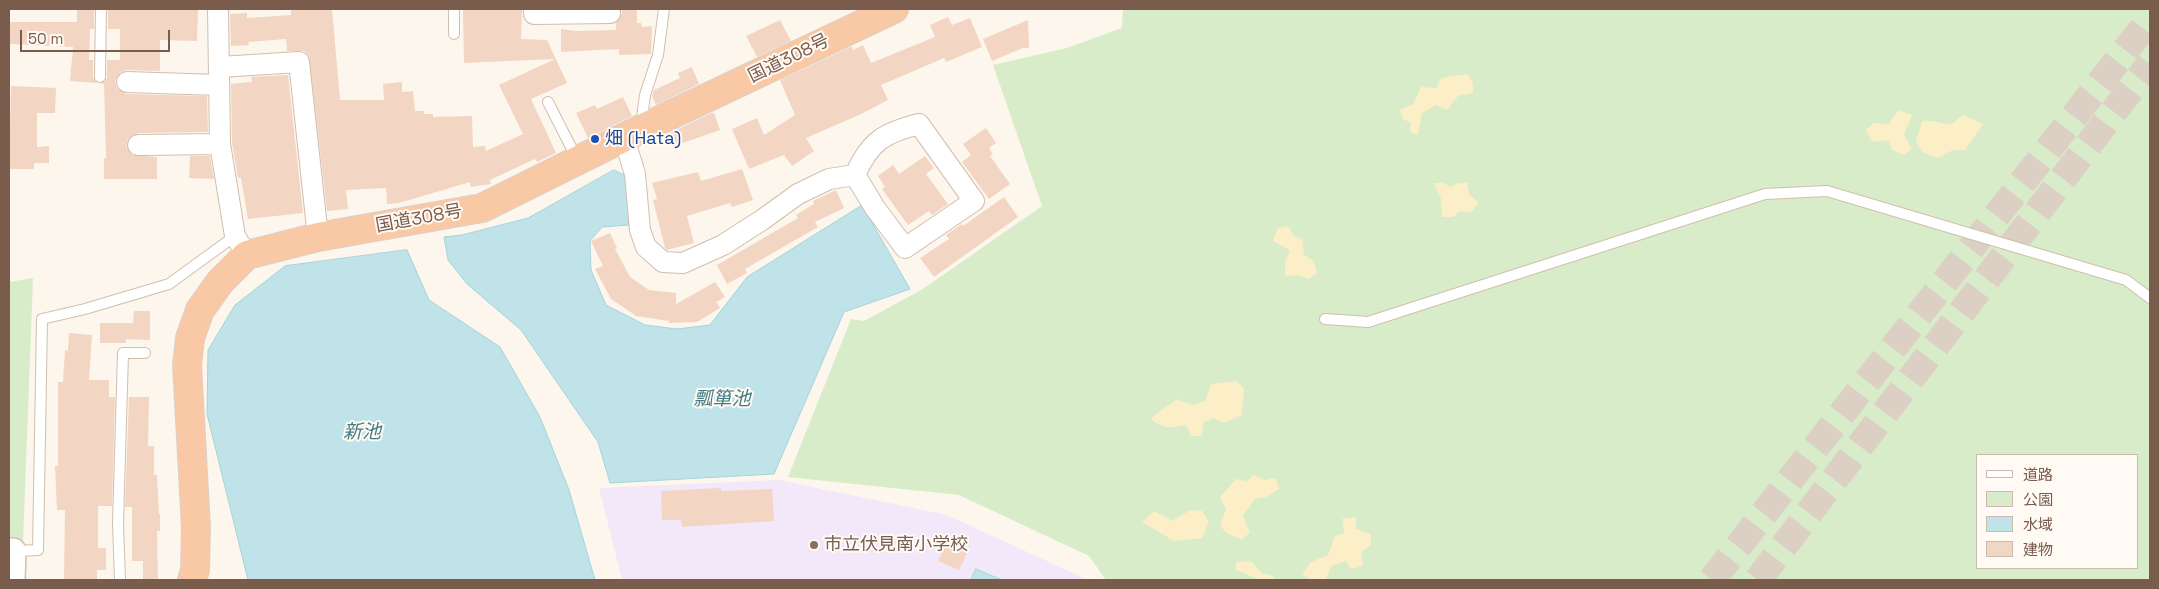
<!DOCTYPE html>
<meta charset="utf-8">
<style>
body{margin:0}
#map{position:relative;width:2159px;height:589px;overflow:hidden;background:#fdf6ec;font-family:"Space Grotesk","Noto Sans JP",sans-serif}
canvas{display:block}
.frame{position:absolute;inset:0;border:10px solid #7a5c4d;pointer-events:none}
.legend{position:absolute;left:1976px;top:454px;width:162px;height:115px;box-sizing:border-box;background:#fffaf3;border:1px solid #cabbb1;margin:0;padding:6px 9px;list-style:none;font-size:15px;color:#7a5c4d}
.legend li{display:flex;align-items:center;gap:10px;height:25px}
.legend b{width:25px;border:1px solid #cabbb1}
.scale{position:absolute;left:20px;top:30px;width:150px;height:22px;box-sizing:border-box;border:2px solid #7a5c4d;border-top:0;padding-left:6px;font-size:15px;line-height:18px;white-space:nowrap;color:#7a5c4d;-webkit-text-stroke:4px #fffaf3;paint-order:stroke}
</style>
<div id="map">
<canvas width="2159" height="589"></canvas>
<div class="frame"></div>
<ul class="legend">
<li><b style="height:6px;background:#fff"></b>道路</li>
<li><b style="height:14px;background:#d8ecc9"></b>公園</li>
<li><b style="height:14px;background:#bfe3e8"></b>水域</li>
<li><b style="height:14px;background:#f3d5c3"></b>建物</li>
</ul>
<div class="scale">50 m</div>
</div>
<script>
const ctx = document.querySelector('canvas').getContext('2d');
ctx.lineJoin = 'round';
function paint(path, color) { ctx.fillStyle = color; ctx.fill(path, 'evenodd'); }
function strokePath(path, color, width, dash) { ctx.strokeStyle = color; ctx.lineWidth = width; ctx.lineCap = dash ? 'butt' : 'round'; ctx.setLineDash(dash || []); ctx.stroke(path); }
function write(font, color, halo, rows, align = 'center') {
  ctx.font = font + ' "Space Grotesk","Noto Sans JP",sans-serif'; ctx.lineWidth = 4; ctx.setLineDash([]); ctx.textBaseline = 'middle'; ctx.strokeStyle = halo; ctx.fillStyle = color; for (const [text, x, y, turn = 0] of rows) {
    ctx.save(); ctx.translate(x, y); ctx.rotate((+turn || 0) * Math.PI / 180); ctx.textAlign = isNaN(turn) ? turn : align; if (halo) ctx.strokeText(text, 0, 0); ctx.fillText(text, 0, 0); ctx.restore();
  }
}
const education = new Path2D(`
 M 779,480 L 947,515 L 1088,580 L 622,580 L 599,488 Z`);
const green = new Path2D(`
 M 1123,9 L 2150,9 L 2150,580 L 1106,580 L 1089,556 L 959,495 L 788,477 L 851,319 L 864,321 L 923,289 L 1042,206 L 993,65 L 1067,48 L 1122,28 ZM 1978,455 L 2138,455 L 2138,568 L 1978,568 Z
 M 33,278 L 23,541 L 9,540 L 9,282 Z`);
const sand = new Path2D(`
 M 1467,74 L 1473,83 L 1473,93 L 1458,96 L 1447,110 L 1436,105 L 1422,113 L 1418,135 L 1410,132 L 1411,123 L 1403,119 L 1400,110 L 1413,104 L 1421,87 L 1436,88 L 1441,78 Z
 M 1898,110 L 1912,115 L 1904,135 L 1912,149 L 1904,155 L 1892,150 L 1889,140 L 1872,142 L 1866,130 L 1873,123 L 1889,124 Z
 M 1963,115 L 1983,124 L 1965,150 L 1953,150 L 1938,158 L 1922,152 L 1916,142 L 1922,121 C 1935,120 1940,124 1952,124 Z
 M 1434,183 L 1444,183 L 1450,187 L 1458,183 L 1467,183 L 1469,194 L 1479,203 L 1471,212 L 1459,212 L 1453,217 L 1442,217 L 1441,199 Z
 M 1288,226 L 1294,236 L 1302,239 L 1304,255 L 1313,260 L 1317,273 L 1308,279 L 1299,275 L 1285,276 L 1285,262 L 1290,250 L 1273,241 L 1278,228 Z
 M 1237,381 L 1244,389 L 1242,415 L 1224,423 L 1213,418 L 1203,423 L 1202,436 L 1191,436 L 1186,425 C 1172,428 1162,429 1151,419 C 1158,410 1168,407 1177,399 L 1192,405 L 1205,401 L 1211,384 Z
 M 1253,475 L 1264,480 L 1276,478 L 1279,489 L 1266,497 L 1255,499 L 1243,516 L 1250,532 L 1242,540 L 1227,533 L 1220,526 L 1226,509 L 1220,497 L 1236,479 L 1247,481 Z
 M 1190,510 L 1202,511 L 1209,522 L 1202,538 L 1174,541 L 1142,522 L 1154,511 L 1173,521 Z
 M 1356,517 L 1356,529 L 1371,534 L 1371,545 L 1361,552 L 1363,566 L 1351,569 L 1346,561 L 1331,566 L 1326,580 L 1311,580 L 1302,574 L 1311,562 L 1328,555 L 1335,536 L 1344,533 L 1342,519 Z
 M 1251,561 L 1262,573 L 1274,576 L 1274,580 L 1259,580 L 1235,569 L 1237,562 Z`);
const water = new Path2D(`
 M 614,170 L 628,177 L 629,225 L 602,227 L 590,241 L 591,270 L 606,305 L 645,325 L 677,329 L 710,325 L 747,277 L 862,205 L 910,289 L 844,312 L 774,474 L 610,483 L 598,442 L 521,330 L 467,284 L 448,260 L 444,237 L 462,235 L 528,218 Z
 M 407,250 L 429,300 L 500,347 L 540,417 L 569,490 L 595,580 L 248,580 L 207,414 L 208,350 L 235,305 L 285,266 Z
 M 976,569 L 1002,580 L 971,580 Z`);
const building = new Path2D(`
 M 77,9 L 94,9 L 94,29 L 90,29 L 89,60 L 93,60 L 93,77 L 97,83 L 70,81 L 73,47 L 9,44 L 9,22 L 77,22 Z
 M 108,9 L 198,9 L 197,41 L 160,40 L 160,71 L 127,70 L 121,72 L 115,81 L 117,88 L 126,94 L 207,96 L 208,132 L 138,133 L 128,139 L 126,146 L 132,155 L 157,157 L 157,179 L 104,179 L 104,158 L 106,158 L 104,84 L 101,84 L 107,78 L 107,60 L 120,60 L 120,29 L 108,29 Z
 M 291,9 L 332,9 L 340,100 L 384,100 L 383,84 L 402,82 L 402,92 L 413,91 L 415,111 L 424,111 L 424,114 L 433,114 L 433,117 L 472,116 L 473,147 L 485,146 L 486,151 L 523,134 L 499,85 L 555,59 L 464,63 L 463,9 L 522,9 L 521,39 L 547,40 L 567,83 L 531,99 L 556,153 L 537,162 L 535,159 L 490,180 L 491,184 L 471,187 L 470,182 L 399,203 L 387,204 L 386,188 L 346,190 L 348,209 L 327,211 L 309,56 L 304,51 L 287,51 L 286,39 L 248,42 L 249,45 L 231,46 L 230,14 L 247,13 L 247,18 L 291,15 Z
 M 621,9 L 637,9 L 637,23 L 641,23 L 642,27 L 652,26 L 651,54 L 619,55 L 619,49 L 561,52 L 561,29 L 576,31 L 616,30 L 616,23 L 622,13 Z
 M 948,17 L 952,25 L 970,18 L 982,47 L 946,62 L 944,58 L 881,85 L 888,100 L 859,115 L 806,138 L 814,151 L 792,166 L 784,155 L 749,169 L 732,129 L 757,118 L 764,135 L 795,115 L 780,80 L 852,46 L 853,50 L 863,45 L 871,63 L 935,37 L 930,25 Z
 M 780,20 L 791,41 L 757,57 L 746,36 Z
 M 1028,20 L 1029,48 L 1023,48 L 992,61 L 983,39 Z
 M 692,67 L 699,84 L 656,105 L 652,96 L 654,90 L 680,78 L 678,73 Z
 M 288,75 L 303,213 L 248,219 L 241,178 L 238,178 L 232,143 L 231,84 L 252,82 L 251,77 Z
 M 11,86 L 56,88 L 55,113 L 37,113 L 37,147 L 49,146 L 49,163 L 34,163 L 34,169 L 9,169 Z
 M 623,97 L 632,116 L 588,138 L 576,113 L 595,105 L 597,109 Z
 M 711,113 L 714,113 L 720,130 L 674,146 L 670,133 Z
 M 986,128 L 996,143 L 989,148 L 993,154 L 990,156 L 1010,184 L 989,199 L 962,162 L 971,155 L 963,144 Z
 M 190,156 L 210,156 L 214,179 L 189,178 Z
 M 925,156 L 934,168 L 926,174 L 948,204 L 932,215 L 929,211 L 908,225 L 882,189 L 885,187 L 878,176 L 893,165 L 899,174 Z
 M 742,169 L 753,200 L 732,207 L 730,203 L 687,216 L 694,243 L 667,250 L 665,248 L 653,200 L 657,199 L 652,183 L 698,172 L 701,181 Z
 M 836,190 L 844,208 L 815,222 L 818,227 L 745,269 L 747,273 L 727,284 L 717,265 L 798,218 L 796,215 L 814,204 L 813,201 Z
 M 1004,197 L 1018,217 L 934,277 L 920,258 L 949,239 L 946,235 L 962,224 L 963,226 Z
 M 610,233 L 617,248 L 615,249 L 630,277 L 649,290 L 676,293 L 676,304 L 715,282 L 725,297 L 716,302 L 720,308 L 697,322 L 669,323 L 669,321 L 636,316 L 611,299 L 595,269 L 603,266 L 591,241 Z
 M 134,311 L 150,311 L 150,340 L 126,339 L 126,343 L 100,343 L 100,323 L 133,323 Z
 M 69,333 L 92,335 L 89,380 L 109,380 L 109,397 L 115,397 L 112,506 L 98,506 L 98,548 L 106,548 L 106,570 L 97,570 L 97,580 L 64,580 L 65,510 L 57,510 L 55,466 L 58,466 L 58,382 L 63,382 L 65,350 L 68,351 Z
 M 129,397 L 149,397 L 148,446 L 154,446 L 154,475 L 157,475 L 159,514 L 160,514 L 160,531 L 157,531 L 158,580 L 143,580 L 143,561 L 132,561 L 132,507 L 125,507 Z
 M 721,488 L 721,491 L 772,489 L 774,521 L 682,527 L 681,520 L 662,520 L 661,491 Z
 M 946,544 L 967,553 L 959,570 L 938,561 Z`);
const motorwayTunnel = new Path2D(`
 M 1712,580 L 2150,19
 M 1758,580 L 2150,64`);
const service = new Path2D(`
 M 454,9 L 454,34
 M 100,77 L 101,9
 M 548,102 L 577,159
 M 641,125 L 645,95 L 658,55 L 664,9
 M 1325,319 L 1368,322 L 1765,194 L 1827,191 L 2126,280 L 2150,298
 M 13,551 L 38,550 L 42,319 L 85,309 L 169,284 L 235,236
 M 120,580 L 118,523 L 123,353 L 145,353`);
const minor = new Path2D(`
 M 218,9 L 220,144 L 235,236 L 247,255
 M 534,9 L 534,14 L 610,13
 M 220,67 L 299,62 L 318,237
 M 127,82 L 219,85
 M 624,138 L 635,174 L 640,230 L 646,247 L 663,262 L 683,263 L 723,245 L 762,220 L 798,194 L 829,179 L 855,175 L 875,208 L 905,248 L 974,201 L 919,124 C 884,133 870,141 855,175
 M 138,145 L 220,144`);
const tertiary = new Path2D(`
 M 9,551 L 13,551 L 12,580`);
const trunk = new Path2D(`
 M 192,580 L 195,570 L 196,528 L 187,365 L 190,338 L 200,310 L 220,282 L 247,255 L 318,237 L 482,208 L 641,129 L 894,9`);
const markers = [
 [595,139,5,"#1a4fb4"],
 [814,545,5,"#8d6e63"]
];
const streetNames = [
 ["国道308号",789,59,-26],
 ["国道308号",419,219,-10]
];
const transitNames = [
 ["畑 (Hata)",605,139]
];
const educationNames = [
 ["市立伏見南小学校",824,545]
];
const waterNames = [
 ["瓢箪池",722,400],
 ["新池",362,433]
];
paint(education, '#f3e8fa');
paint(green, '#d8ecc9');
paint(sand, '#fcefc7');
paint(water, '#bfe3e8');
strokePath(water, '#a5d3da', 1);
paint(building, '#f3d5c3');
strokePath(motorwayTunnel, '#dcd0c4', 28, [28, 14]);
strokePath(service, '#d1beb0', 12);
strokePath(minor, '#d1beb0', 22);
strokePath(tertiary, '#d1beb0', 28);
strokePath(trunk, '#dad1cd', 30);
strokePath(service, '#fff', 10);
strokePath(minor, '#fff', 20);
strokePath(tertiary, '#fff', 25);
strokePath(trunk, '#f9c8a4', 28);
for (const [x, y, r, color] of markers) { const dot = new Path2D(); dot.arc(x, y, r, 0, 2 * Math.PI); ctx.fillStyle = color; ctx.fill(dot); strokePath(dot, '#fffaf3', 2); }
write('18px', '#7a5c4d', '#fffaf3', streetNames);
write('18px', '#164399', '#fffaf3', transitNames, 'left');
write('18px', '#785e54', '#fffaf3', educationNames, 'left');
write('italic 19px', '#437c86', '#fffaf3', waterNames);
</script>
